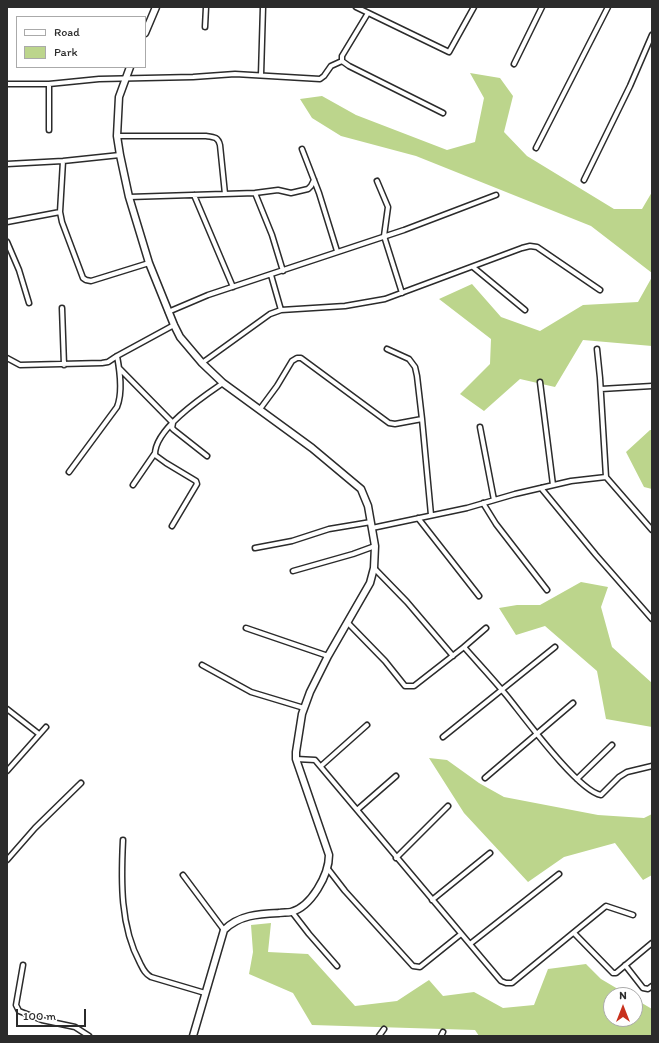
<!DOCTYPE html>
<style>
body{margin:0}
#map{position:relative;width:659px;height:1043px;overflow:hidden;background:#fff;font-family:Itim,sans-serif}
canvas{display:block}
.frame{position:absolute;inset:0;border:8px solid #2b2b2b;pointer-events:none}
.legend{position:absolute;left:16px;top:16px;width:130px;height:52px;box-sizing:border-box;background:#fff;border:1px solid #aaa;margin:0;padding:5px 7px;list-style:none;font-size:12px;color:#2b2b2b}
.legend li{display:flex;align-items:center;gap:8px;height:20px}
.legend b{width:20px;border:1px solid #aaa}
.north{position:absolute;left:603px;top:987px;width:40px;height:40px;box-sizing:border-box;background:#fff;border:1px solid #aaa;border-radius:50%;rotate:0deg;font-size:11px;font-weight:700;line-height:16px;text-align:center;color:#2b2b2b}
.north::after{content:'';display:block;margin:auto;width:14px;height:18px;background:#c8321e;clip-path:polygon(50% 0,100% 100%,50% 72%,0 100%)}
.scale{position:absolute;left:16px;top:1009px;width:70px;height:18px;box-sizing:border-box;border:2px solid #2b2b2b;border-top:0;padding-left:5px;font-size:12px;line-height:14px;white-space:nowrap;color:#2b2b2b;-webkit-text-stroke:3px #fff;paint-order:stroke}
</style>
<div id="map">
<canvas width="659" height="1043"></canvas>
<div class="frame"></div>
<ul class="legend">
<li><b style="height:5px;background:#fff"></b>Road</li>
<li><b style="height:11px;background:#bcd58c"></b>Park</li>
</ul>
<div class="north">N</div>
<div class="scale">100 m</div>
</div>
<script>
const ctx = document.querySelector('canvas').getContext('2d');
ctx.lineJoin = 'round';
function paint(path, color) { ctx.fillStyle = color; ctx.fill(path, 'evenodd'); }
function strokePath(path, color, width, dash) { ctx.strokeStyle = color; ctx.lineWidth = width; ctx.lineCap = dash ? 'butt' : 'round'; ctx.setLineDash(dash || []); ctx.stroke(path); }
const green = new Path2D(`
 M 470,73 L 500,78 L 513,96 L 504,132 L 527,156 L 614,209 L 642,209 L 652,192 L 652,273 L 591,226 L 416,156 L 341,136 L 312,118 L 300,99 L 322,96 L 356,115 L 447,150 L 475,142 L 484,98 Z
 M 652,277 L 652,346 L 583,340 L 555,387 L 520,379 L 484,411 L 460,394 L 490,364 L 491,339 L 439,299 L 472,284 L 501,317 L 540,331 L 583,305 L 638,302 Z
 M 650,430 L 652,430 L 652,489 L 644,487 L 626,452 Z
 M 581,582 L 608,587 L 601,607 L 612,647 L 652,683 L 652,727 L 606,719 L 597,671 L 545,626 L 516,635 L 499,608 L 517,605 L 540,605 Z
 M 429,758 L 447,760 L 479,783 L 504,797 L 598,815 L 644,818 L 652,814 L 652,875 L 643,880 L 615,843 L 564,857 L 528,882 L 464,813 Z
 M 271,923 L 268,952 L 308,954 L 355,1006 L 397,1001 L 429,980 L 443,996 L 474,992 L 503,1008 L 534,1005 L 548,969 L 586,964 L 601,979 L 628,995 L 611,995 L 611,1019 L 635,1019 L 635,999 L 652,1009 L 652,1036 L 539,1035 L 479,1036 L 475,1030 L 312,1025 L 293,993 L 249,974 L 253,952 L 251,925 Z`);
const street = new Path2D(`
 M 356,7 L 449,52 L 474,7
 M 205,27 L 206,7
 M 342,61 L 342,56 L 368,13
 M 514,64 L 542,7
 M 261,75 L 263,7
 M 7,84 L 49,84 L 99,79 L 193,77 L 235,74 L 320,79 L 324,76 L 331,66 L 342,61 L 349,66 L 443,113
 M 49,84 L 49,130
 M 117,136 L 206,136 C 214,137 218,137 220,145 L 225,194
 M 536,148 L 608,7
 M 302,149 L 319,193 L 337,251
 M 63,161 L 60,212 L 62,222 L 83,278 L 86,280 L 91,281 L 149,263
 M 7,164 L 63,161 L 120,155
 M 584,180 L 630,86 L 652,35
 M 377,181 L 388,207 L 384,236 L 402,293
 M 255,193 L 272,235 L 283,271
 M 194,195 L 233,287
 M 129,197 L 255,193 L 278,190 L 291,193 L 308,189 L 311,186 L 314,180
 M 7,222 L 60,212
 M 7,242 L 19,270 L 29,303
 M 473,267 L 525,310
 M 271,275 L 281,310
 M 62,308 L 64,365
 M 168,312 L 208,295 L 404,230 L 496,195
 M 387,349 L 409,359 L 415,367 L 417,376 L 422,419 L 431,515
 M 597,349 L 600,378 L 606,477
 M 7,358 L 20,365 L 102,363 L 108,362 L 117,356 L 174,325
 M 202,363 L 270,314 L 281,310 L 345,306 L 385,299 L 522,248 L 530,246 L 537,247 L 600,290
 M 119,368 L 173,423 L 172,428 L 174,430 L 207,456
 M 540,382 L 553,485
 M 601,389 L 652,386
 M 260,409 L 277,386 L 292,361 L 297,358 L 301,358 L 389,423 L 395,424 L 422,419
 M 480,427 L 494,500
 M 69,472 L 117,407 C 123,392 120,372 117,356
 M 133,485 L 155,453
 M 541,488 L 596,555 L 652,619
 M 483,503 L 496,524 L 547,590
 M 418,518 L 479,596
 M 172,526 L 197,484 L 196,481 L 166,463 L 155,455 C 154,429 204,396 223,383
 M 372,528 L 467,508 L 515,494 L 571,481 L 606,477 L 652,530
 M 255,548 L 292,541 L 329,529 L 371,522
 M 374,568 L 407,602 L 453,656
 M 293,571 L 353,554 L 375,546
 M 348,623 L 385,661 L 405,686 L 414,686 L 464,647 L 486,628
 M 246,628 L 328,656
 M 464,647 C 478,663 493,679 507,696 C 524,717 578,791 601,795 L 619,777 L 627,772 L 652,766
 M 202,665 L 251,692 L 304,708
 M 7,709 L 39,734
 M 443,737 L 555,647
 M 296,759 L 315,760 L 501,981 L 506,983 L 512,983 L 606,906 L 633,915
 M 321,766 L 367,725
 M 7,771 L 46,727
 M 485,778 L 573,703
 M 577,779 L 612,745
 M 357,810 L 396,776
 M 123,840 C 121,881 120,926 140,963 C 143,969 145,974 151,977 L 205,993
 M 396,858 L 448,806
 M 7,860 L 35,828 L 81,783
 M 328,869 L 345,891 L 413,966 L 420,967 L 461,934
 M 183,875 L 224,930
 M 432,900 L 490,853
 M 292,912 L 309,934 L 337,966
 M 574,933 L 613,973 L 616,973 L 652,943
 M 470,944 L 559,874
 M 23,965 L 16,1005 L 19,1011 L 42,1020 L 75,1027 L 89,1036
 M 625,965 L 643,988 L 648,989 L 652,986
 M 379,1036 L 384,1029
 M 441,1036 L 443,1032`);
const secondary = new Path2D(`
 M 145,33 L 156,7
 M 130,67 L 119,97 L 117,136 L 120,155 L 129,197 L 149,263 L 174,325 L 180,337 L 202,363 L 223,383 L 312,448 L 361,489 L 368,506 L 375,546 L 374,568 L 370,583 L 328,656 L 310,692 L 302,714 L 296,752 L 296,759 L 329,855 C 329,875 311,907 291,912 C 287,913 283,912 279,913 C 258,914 239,915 224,930 L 193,1036`);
paint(green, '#bcd58c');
strokePath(street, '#2b2b2b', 7);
strokePath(secondary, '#2b2b2b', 9);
strokePath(street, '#fff', 4);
strokePath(secondary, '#fff', 6);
</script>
